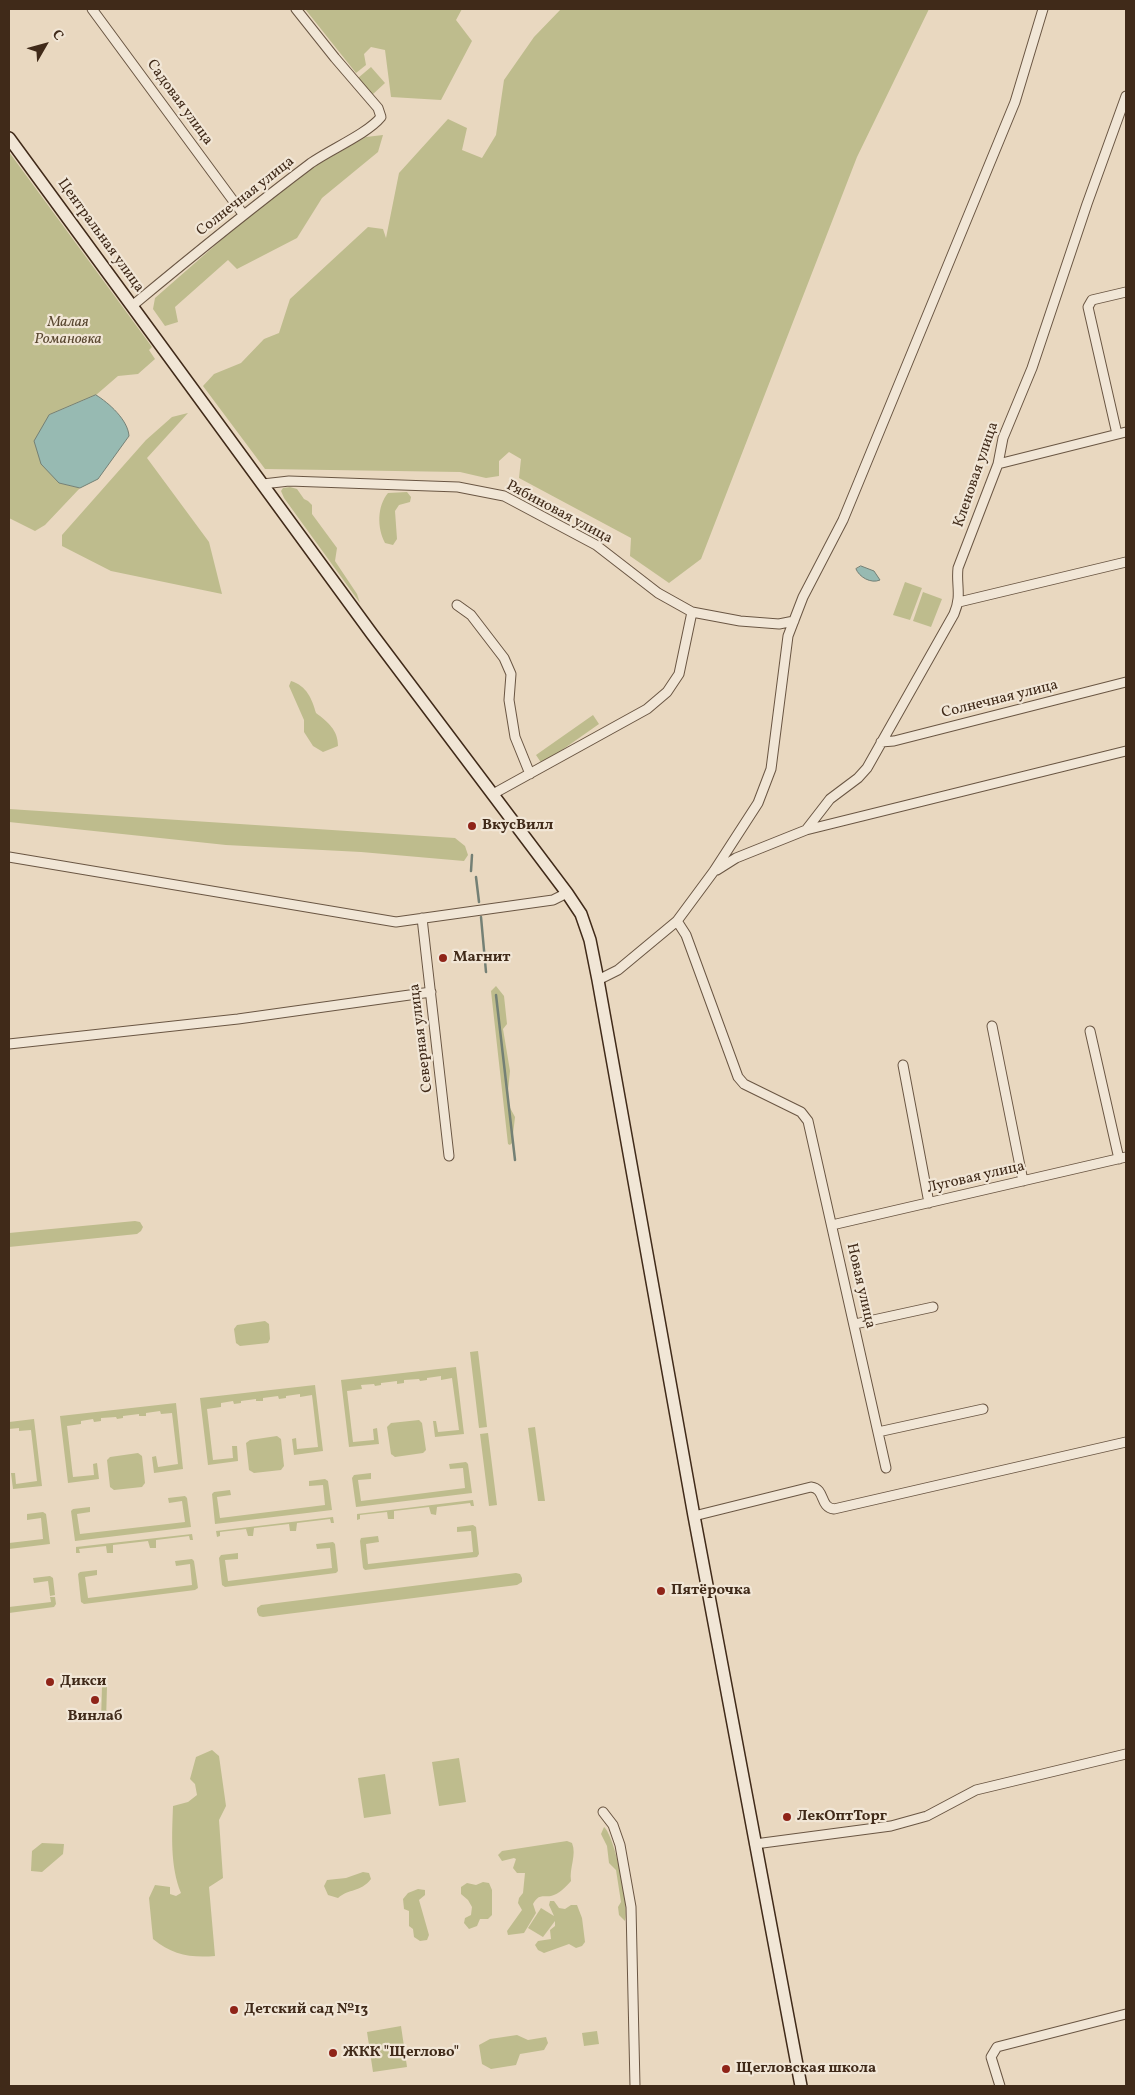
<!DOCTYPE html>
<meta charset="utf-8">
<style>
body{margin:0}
#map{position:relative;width:1135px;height:2095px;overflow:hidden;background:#e9d8c0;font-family:Vollkorn,serif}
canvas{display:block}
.frame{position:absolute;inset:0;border:10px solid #402a19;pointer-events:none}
.north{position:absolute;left:20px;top:20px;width:50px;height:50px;-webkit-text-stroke:4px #f1e6d6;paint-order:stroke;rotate:52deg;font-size:14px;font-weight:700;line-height:20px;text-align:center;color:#402a19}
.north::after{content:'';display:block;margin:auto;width:18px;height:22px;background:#402a19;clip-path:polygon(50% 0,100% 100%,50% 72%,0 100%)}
</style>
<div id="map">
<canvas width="1135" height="2095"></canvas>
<div class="frame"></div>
<div class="north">С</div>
</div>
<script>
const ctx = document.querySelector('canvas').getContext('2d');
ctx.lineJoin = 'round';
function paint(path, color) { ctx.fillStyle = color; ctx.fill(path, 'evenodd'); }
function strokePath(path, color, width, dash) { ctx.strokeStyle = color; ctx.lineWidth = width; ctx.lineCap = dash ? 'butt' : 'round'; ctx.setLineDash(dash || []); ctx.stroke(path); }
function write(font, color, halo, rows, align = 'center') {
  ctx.font = font + ' Vollkorn,serif'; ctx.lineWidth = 4.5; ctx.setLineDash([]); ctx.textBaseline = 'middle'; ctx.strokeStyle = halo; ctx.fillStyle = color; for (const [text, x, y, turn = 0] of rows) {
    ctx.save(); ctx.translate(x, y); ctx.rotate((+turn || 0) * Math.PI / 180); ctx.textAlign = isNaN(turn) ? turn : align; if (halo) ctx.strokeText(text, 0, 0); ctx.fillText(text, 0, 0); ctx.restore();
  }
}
const green = new Path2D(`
 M 305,9 L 462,9 L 456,20 L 472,41 L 441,100 L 391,97 L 385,50 L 371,47 L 364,54 L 366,65 L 356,73 Z
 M 561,9 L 929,9 L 857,157 L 701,559 L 669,583 L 630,556 L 631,538 L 519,478 L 521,459 L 509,452 L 499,461 L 499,476 L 486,478 L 460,472 L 265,469 L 203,386 L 214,374 L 241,363 L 264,339 L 279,333 L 290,299 L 368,227 L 383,229 L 386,238 L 399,173 L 448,119 L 467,128 L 462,150 L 482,158 L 496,135 L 504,80 L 534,37 Z
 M 371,67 L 385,83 L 372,95 L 358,78 Z
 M 383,135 L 378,152 L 322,198 L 297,238 L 237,269 L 228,260 L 175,307 L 178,322 L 165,326 L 153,309 L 155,298 L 244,220 L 317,165 L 366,137 Z
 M 9,152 L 152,347 L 149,350 L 155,359 L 138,374 L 118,376 L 96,395 L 49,415 L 59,483 L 80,488 L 45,525 L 35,531 L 9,518 Z
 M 188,413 L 147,458 L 209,542 L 222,594 L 111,571 L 62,546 L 62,535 L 146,440 L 172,417 Z
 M 290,487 L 297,489 L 304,499 L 308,501 L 312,505 L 312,514 L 337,548 L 335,561 L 357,594 L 360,603 L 284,498 L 281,491 L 283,488 Z
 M 407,492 L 411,497 L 410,502 L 399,505 L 395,511 L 397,539 L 393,545 L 385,543 C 377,528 377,506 388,493 Z
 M 905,582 L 922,588 L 910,620 L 893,615 Z
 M 923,592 L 942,599 L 931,627 L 913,621 Z
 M 291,681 C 307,686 312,699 316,713 C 328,722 338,730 338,746 L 323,752 L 313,746 L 304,732 L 304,720 L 289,686 Z
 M 593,715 L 599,724 L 542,764 L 536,755 Z
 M 9,809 L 455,838 L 465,846 L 468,855 L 464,861 L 361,852 L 226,845 L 9,822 Z
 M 496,986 L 504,996 L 507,1024 L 503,1029 L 510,1071 L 508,1091 L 509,1106 L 515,1117 L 512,1143 L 510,1145 L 508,1144 L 491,991 Z
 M 135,1221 L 140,1222 L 143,1227 L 141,1231 L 137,1234 L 9,1247 L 9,1233 Z
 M 265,1321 L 269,1324 L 270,1339 L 268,1343 L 240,1346 L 236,1343 L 234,1329 L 237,1325 Z
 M 478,1351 L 487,1427 L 479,1428 L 470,1352 Z
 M 456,1367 L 464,1434 L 435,1437 L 433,1421 L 436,1421 L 438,1432 L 459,1430 L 452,1378 L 441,1380 L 441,1376 L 427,1378 L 427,1380 L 420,1381 L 419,1379 L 404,1380 L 404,1383 L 397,1384 L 397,1381 L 381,1383 L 381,1385 L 375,1386 L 374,1384 L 361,1385 L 362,1389 L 347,1391 L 353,1442 L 374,1440 L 373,1429 L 377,1428 L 379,1444 L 349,1447 L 341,1380 Z
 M 315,1385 L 323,1451 L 294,1455 L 292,1439 L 296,1438 L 297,1449 L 318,1447 L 312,1395 L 300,1397 L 300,1394 L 286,1396 L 286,1398 L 279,1399 L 278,1396 L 263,1398 L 263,1401 L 256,1401 L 256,1399 L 241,1401 L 241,1403 L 234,1404 L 233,1401 L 221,1403 L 221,1407 L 207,1409 L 213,1460 L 233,1458 L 232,1446 L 237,1446 L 238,1461 L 208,1465 L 200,1398 Z
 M 176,1403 L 183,1469 L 154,1473 L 152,1457 L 156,1456 L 158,1467 L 178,1464 L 172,1413 L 161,1414 L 160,1411 L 146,1413 L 146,1416 L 139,1416 L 139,1414 L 123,1416 L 123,1418 L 117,1419 L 116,1417 L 101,1418 L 101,1421 L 94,1422 L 93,1419 L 81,1421 L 81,1424 L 67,1426 L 73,1477 L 94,1475 L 93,1464 L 97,1463 L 99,1479 L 68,1483 L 60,1416 Z
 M 34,1419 L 42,1486 L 13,1489 L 11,1473 L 15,1473 L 16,1484 L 37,1481 L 31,1430 L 19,1431 L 19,1428 L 9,1429 L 9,1422 Z
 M 419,1420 L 422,1423 L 426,1450 L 423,1453 L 395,1457 L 391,1454 L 387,1427 L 391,1423 Z
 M 535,1427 L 545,1501 L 538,1501 L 528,1428 Z
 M 488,1433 L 497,1505 L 489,1506 L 480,1434 Z
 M 277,1436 L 281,1439 L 284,1466 L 281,1470 L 254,1473 L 249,1470 L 246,1443 L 250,1440 Z
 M 138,1453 L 142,1456 L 145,1483 L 142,1487 L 114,1490 L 110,1487 L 107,1460 L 110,1457 Z
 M 466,1462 L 468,1464 L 472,1493 L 356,1507 L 352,1478 L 354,1475 L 371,1473 L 371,1479 L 358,1480 L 361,1501 L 465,1488 L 463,1468 L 450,1469 L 449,1464 Z
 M 325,1479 L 328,1481 L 332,1510 L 215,1524 L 212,1494 L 214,1492 L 230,1490 L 231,1495 L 217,1497 L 220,1518 L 325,1505 L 323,1485 L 309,1486 L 309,1481 Z
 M 185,1496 L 187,1498 L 191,1527 L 75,1541 L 71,1511 L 73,1509 L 90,1507 L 90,1512 L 77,1514 L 80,1534 L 185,1522 L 182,1501 L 169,1503 L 168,1498 Z
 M 473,1500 L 474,1506 L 471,1506 L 470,1503 L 437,1507 L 436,1515 L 431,1514 L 429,1507 L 394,1511 L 394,1519 L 388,1519 L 387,1512 L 360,1515 L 360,1519 L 357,1520 L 357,1514 Z
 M 43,1512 L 46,1514 L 50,1544 L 9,1549 L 9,1543 L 43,1539 L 41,1518 L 27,1520 L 27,1514 Z
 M 333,1517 L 334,1523 L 331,1523 L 330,1519 L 297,1523 L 296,1531 L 290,1531 L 289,1524 L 254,1528 L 253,1536 L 248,1536 L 246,1529 L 220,1532 L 220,1536 L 217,1537 L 216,1531 Z
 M 473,1525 L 476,1527 L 479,1554 L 477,1557 L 365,1570 L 363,1568 L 360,1541 L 361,1538 L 378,1536 L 379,1542 L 366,1544 L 368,1564 L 473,1552 L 471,1531 L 457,1532 L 457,1527 Z
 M 192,1534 L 193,1540 L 190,1540 L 189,1536 L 156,1540 L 156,1548 L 150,1548 L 148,1541 L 113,1545 L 113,1553 L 107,1553 L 106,1546 L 79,1549 L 80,1553 L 76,1553 L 76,1547 Z
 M 333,1542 L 335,1544 L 338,1571 L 336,1573 L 225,1587 L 222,1585 L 219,1558 L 221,1555 L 238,1553 L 238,1559 L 225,1560 L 228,1581 L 332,1568 L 330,1548 L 317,1549 L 316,1544 Z
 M 192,1559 L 194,1561 L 198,1588 L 195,1590 L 84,1604 L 81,1602 L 78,1574 L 80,1572 L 97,1570 L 97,1575 L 85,1577 L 88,1598 L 192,1585 L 190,1564 L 176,1566 L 175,1561 Z
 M 516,1573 L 520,1574 L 522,1578 L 522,1582 L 517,1585 L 263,1617 L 259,1616 L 257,1612 L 257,1608 L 261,1605 Z
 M 50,1576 L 53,1578 L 55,1595 L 50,1596 L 48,1581 L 34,1583 L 33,1578 Z
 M 50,1597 L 55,1597 L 56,1604 L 54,1607 L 9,1613 L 9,1607 L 51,1602 Z
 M 102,1686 L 107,1686 L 106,1722 L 101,1722 Z
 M 212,1750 L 219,1756 L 226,1806 L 219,1820 L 223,1878 L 209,1887 L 215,1956 C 191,1958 172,1955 153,1939 L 149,1898 L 155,1885 L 170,1887 L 170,1894 L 176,1896 L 181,1893 C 170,1866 172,1835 173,1806 L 188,1802 L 197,1795 L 195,1784 L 190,1779 L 196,1757 Z
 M 459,1758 L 466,1802 L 439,1806 L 432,1762 Z
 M 385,1774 L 391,1814 L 364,1818 L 358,1778 Z
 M 604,1827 C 615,1836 630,1909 625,1921 L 619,1915 L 618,1907 L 621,1902 L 616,1870 L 609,1863 L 607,1846 L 601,1834 Z
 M 567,1841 L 572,1843 C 577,1855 569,1868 571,1881 C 566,1887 559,1894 551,1896 C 541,1897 539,1894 533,1904 L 536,1913 L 524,1933 L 508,1935 L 507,1931 L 522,1910 L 518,1903 L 519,1898 L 523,1893 L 525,1873 L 517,1873 L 513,1868 L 516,1859 L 514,1858 L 502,1861 L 498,1855 L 502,1851 Z
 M 42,1843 L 64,1844 L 63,1854 L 42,1872 L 31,1871 L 32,1851 Z
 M 363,1872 L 369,1873 L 371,1879 C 360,1893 349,1888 338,1898 L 328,1895 L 324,1886 L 327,1880 L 346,1878 Z
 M 483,1882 L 489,1883 L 492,1890 L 492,1915 L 488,1919 L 480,1919 L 477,1926 L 469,1929 L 464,1923 L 465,1918 L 471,1915 L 472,1907 L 468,1900 L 461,1894 L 461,1887 L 467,1883 L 476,1885 Z
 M 418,1889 L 425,1890 L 425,1895 L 419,1900 L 429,1935 L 427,1940 L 420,1941 L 414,1937 L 413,1929 L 409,1926 L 409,1911 L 404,1909 L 403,1899 L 408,1893 Z
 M 550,1901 L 554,1901 L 559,1908 L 565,1909 L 571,1905 L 577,1905 L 582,1918 L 585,1942 L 582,1946 L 576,1948 L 569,1944 L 544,1953 L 538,1950 L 535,1945 L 538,1941 L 551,1939 L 550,1930 L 555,1926 L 555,1921 L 543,1937 L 528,1928 L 541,1908 L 554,1916 L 549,1905 Z
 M 401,2026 L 407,2067 L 373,2072 L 367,2032 Z
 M 597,2031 L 599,2044 L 584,2046 L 582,2033 Z
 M 517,2035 L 528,2040 L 546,2037 L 548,2043 L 544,2050 L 520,2054 L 516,2065 L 491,2069 L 482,2064 L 479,2045 L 490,2039 Z`);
const water = new Path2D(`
 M 96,395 C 109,403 128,420 129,436 L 98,479 L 80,488 L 59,483 L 41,464 L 34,441 L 49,415 Z
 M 861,566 L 874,571 L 880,580 C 871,584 859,577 856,569 Z`);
const stream = new Path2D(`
 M 471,871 L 472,855
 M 476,877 L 479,902
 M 481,917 L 486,972
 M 496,995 L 515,1160`);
const minor = new Path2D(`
 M 92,9 L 243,214
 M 132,306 C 191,257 250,209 311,163 C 331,149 367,134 381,117 L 378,108 L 335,58 L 296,9
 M 1117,434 L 1088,307 L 1092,300 L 1126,292
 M 998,464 L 1126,432
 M 263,484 L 289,481 L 458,487 L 504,496 L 596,545 L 658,593 L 692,612 L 740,621 L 779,624 L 794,621
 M 959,602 L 1126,562
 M 457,605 L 471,615 L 504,658 L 511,674 L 509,700 L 515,737 L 530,774
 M 881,742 L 894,741 L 1126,682
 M 493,794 L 647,709 L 667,692 L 679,674 L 692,612
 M 806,830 L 830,799 L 858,778 L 867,768 L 954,614 C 962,595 956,586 958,568 L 998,464 L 1003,438 L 1032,368 L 1087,204 L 1126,96
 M 9,857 L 396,922 L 553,900 L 567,893
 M 717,870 L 736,858 L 806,830 L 1126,751
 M 422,918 L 449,1156
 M 677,921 L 686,935 L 738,1077 L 744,1084 L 801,1112 L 808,1121 L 886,1468
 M 598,980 L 618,970 L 677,921 L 714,871 L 758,803 L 771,769 L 788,636 L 803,597 L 843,520 L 1015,102 L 1043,9
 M 992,1026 L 1023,1181
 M 1090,1031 L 1119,1159
 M 9,1044 L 238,1019 L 431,992
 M 903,1065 L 929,1203
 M 832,1225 L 1126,1157
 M 855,1324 L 933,1307
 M 878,1432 L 983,1409
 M 694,1516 L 811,1487 C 826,1489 819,1507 834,1509 L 1126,1442
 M 603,1812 L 613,1825 L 620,1845 L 631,1907 L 635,2086
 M 755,1844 L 891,1826 L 927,1816 L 976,1790 L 1126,1754
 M 1000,2086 L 991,2057 L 997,2047 L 1126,2014`);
const secondary = new Path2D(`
 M 9,138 L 372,634 L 567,893 L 581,914 L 590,940 L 598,980 L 694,1516 L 801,2086`);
const markers = [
 [472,826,5,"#8f2418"],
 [443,958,5,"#8f2418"],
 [661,1591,5,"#8f2418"],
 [50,1682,5,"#8f2418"],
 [95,1700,5,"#8f2418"],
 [787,1817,5,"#8f2418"],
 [234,2010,5,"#8f2418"],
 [333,2053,5,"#8f2418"],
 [726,2069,5,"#8f2418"]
];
const streetNames = [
 ["Садовая улица",179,103,54],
 ["Солнечная улица",246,197,-38],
 ["Центральная улица",100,236,54],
 ["Кленовая улица",977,475,-71],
 ["Рябиновая улица",559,513,28],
 ["Солнечная улица",1000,700,-14],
 ["Северная улица",422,1038,-97],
 ["Луговая улица",976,1178,-13],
 ["Новая улица",860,1286,77]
];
const parkNames = [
 ["Малая",68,323],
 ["Романовка",68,340]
];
const poiNames = [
 ["ВкусВилл",482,826],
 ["Магнит",453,958],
 ["Пятёрочка",671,1591],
 ["Дикси",60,1682],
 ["Винлаб",95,1717,"center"],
 ["ЛекОптТорг",797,1817],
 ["Детский сад №13",244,2010],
 ["ЖКК \"Щеглово\"",343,2053],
 ["Щегловская школа",736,2069]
];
paint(green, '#bebc8d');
paint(water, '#97bab2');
strokePath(water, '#748075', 1);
strokePath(stream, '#748075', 2.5);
strokePath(minor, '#6a5643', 11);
strokePath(secondary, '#402a19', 14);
strokePath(minor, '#f1e6d6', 9);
strokePath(secondary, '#f1e6d6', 11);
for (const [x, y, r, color] of markers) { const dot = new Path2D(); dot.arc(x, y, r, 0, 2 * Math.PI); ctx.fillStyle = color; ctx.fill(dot); strokePath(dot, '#f1e6d6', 2); }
write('15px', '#402a19', '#f1e6d6', streetNames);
write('italic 15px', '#594730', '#f1e6d6', parkNames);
write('bold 15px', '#402a19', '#f1e6d6', poiNames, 'left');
</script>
